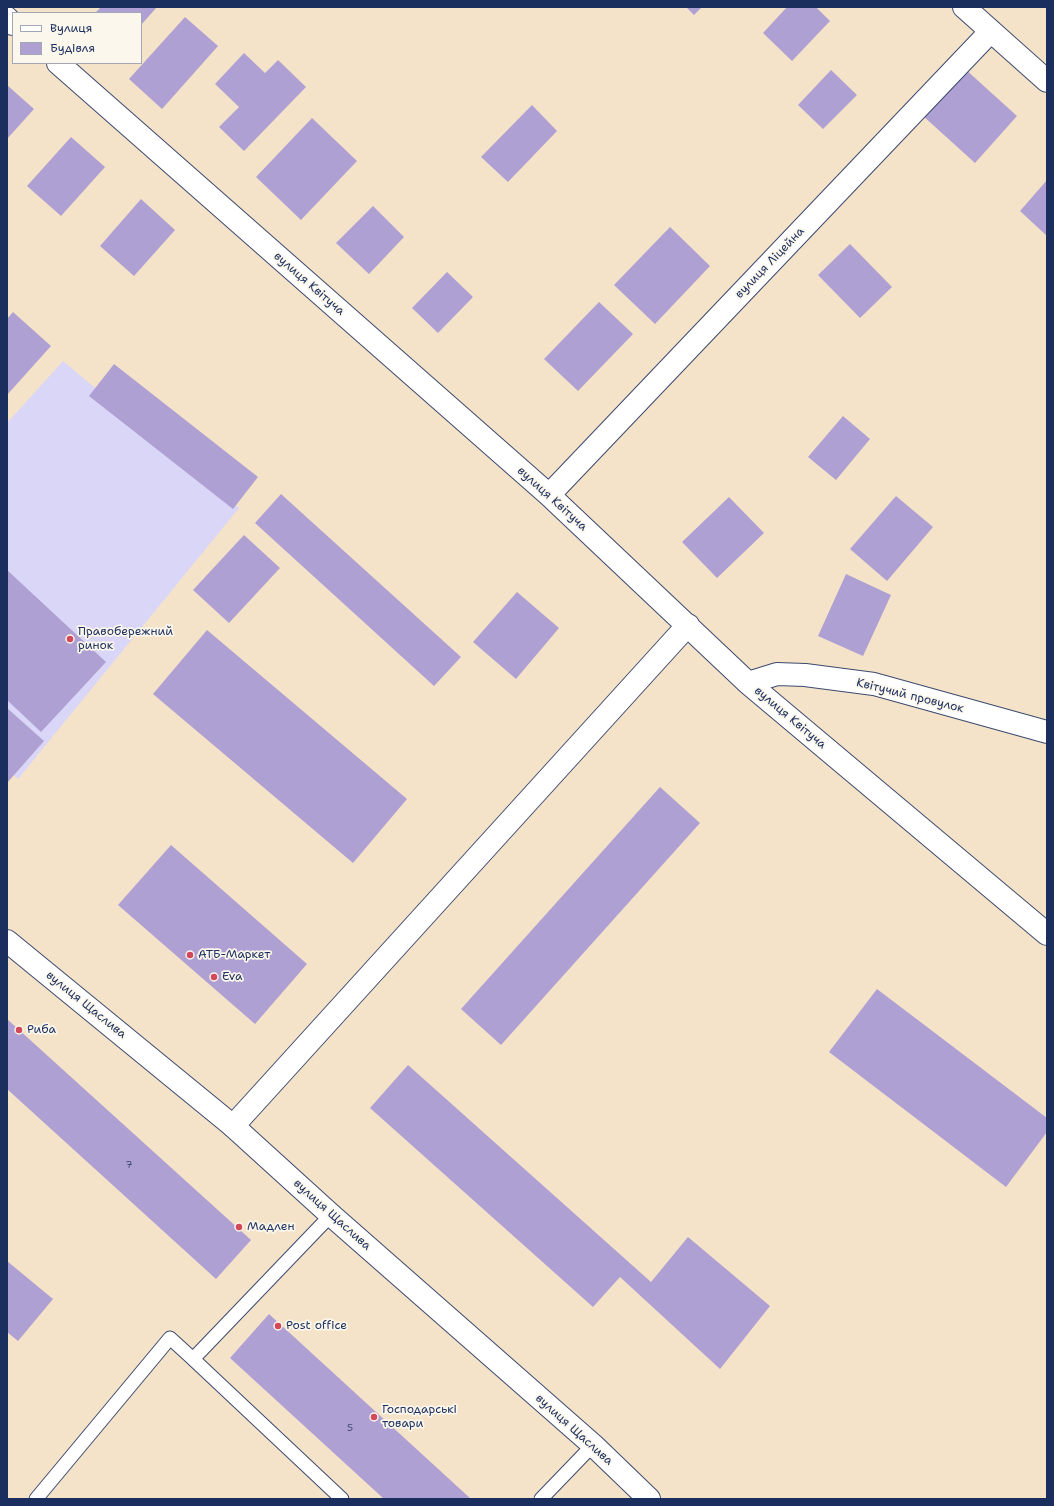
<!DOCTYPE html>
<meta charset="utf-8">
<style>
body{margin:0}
#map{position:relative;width:1054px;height:1506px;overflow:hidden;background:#f4e3c8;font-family:"Shantell Sans",sans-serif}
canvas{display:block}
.frame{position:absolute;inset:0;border:8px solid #1b2f5e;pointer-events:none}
.legend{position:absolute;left:12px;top:12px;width:130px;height:52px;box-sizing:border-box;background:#fbf7ec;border:1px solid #a1a7b3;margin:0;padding:5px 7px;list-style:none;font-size:12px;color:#1b2f5e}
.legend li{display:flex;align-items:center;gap:8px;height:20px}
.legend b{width:20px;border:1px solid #a1a7b3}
</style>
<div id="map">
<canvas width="1054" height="1506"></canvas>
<div class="frame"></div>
<ul class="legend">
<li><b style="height:5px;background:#fff"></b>Вулиця</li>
<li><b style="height:11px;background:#afa0d3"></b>Будівля</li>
</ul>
</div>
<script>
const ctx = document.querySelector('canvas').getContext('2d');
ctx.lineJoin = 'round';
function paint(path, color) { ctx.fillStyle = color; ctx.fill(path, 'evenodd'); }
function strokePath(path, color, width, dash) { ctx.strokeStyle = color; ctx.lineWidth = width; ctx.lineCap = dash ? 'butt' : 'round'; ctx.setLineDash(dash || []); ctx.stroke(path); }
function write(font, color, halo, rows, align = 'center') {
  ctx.font = font + ' "Shantell Sans",sans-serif'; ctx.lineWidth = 3.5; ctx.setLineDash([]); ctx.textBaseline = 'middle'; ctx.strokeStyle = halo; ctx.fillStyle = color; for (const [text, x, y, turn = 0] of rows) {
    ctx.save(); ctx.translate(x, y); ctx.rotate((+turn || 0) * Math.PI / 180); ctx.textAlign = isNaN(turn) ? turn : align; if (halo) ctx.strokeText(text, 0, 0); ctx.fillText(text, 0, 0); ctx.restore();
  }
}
const built = new Path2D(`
 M 63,361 L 239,508 L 18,779 L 7,769 L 7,423 Z`);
const building = new Path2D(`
 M 101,7 L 157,7 L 141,25 L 141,13 L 95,13 Z
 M 686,7 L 702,7 L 694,15 Z
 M 787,7 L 816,7 L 830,21 L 792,61 L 763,33 Z
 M 185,17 L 218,46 L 162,109 L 129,79 Z
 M 244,53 L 265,73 L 278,60 L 306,87 L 244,151 L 219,127 L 239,107 L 215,84 Z
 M 964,68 L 1017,116 L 975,163 L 922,115 Z
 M 831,70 L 857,95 L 823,129 L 798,105 Z
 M 7,85 L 34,109 L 7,139 Z
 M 532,105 L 557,131 L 508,182 L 481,157 Z
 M 312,118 L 357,161 L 301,220 L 256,177 Z
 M 71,137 L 105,167 L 61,216 L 27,186 Z
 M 1047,180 L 1047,236 L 1020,211 Z
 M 141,199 L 175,230 L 134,276 L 100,246 Z
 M 373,206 L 404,237 L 369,274 L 336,243 Z
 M 670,227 L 710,266 L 655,324 L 614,285 Z
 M 850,244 L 892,287 L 860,318 L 818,275 Z
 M 447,272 L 473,297 L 438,333 L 412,308 Z
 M 599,302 L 633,334 L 578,391 L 544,359 Z
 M 13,312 L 51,346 L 7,395 L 7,319 Z
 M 114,364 L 258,477 L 233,509 L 89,396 Z
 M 843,416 L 870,439 L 836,480 L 808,457 Z
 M 281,494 L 461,657 L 434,686 L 255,523 Z
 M 896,496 L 933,527 L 887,581 L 850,549 Z
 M 729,497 L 764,533 L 717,578 L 682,542 Z
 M 244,535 L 280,568 L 229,623 L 193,590 Z
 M 7,570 L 106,662 L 41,732 L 7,700 Z
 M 846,574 L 891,595 L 863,656 L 818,636 Z
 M 517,592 L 559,628 L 516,679 L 473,642 Z
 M 207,630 L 407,799 L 353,863 L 153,694 Z
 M 7,708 L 44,741 L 7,783 Z
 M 660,787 L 700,823 L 501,1045 L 461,1009 Z
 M 171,845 L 307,964 L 255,1024 L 118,905 Z
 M 877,989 L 1047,1118 L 1047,1132 L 1006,1187 L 829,1052 Z
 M 7,1019 L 251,1240 L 216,1279 L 7,1089 Z
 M 408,1065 L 651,1282 L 688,1237 L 770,1306 L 720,1369 L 620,1277 L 593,1307 L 370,1108 Z
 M 7,1261 L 53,1299 L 18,1341 L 7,1332 Z
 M 269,1314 L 471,1499 L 384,1499 L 230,1358 Z`);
const service = new Path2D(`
 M 193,1359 L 342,1499
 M 36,1499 L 170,1338 L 193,1359 L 331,1215
 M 541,1499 L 593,1445`);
const minor = new Path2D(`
 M 964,7 L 1047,81
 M 7,18 L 13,24
 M 58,63 L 549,495 L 748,683 L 1047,934
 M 549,495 L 991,31
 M 748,683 L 777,674 L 805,675 L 874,684 L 1047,732
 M 233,1126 L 688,625`);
const tertiary = new Path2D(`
 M 7,941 L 233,1126 L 331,1215 L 593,1445 L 649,1499`);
const markers = [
 [70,639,4,"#d1495b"],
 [190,955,4,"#d1495b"],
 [214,977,4,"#d1495b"],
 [19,1030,4,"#d1495b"],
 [239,1227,4,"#d1495b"],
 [278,1326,4,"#d1495b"],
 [374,1417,4,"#d1495b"]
];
const numberNames = [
 ["7",129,1165],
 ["5",350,1428]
];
const streetNames = [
 ["вулиця Ліцейна",770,263,-46],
 ["вулиця Квітуча",309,284,41],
 ["вулиця Квітуча",552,499,42],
 ["Квітучий провулок",910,696,14],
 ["вулиця Квітуча",790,718,40],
 ["вулиця Щаслива",86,1005,39],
 ["вулиця Щаслива",332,1215,42],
 ["вулиця Щаслива",574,1430,42]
];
const poiNames = [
 ["Правобережний",78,632],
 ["ринок",78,646],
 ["АТБ-Маркет",198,955],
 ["Eva",222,977],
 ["Риба",27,1030],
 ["Мадлен",247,1227],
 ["Post office",286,1326],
 ["Господарські",382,1410],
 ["товари",382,1424]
];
paint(built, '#dad6f7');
paint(building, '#afa0d3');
strokePath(service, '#3c4a6e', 15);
strokePath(minor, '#3c4a6e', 24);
strokePath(tertiary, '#3c4a6e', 24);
strokePath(service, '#fff', 13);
strokePath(minor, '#fff', 22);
strokePath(tertiary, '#fff', 22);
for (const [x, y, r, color] of markers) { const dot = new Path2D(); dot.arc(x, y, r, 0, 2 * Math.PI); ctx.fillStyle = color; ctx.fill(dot); strokePath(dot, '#fbf7ec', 1.5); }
write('10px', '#404b7b', null, numberNames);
write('12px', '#1b2f5e', '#fbf7ec', streetNames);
write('12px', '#1b2f5e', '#fbf7ec', poiNames, 'left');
</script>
